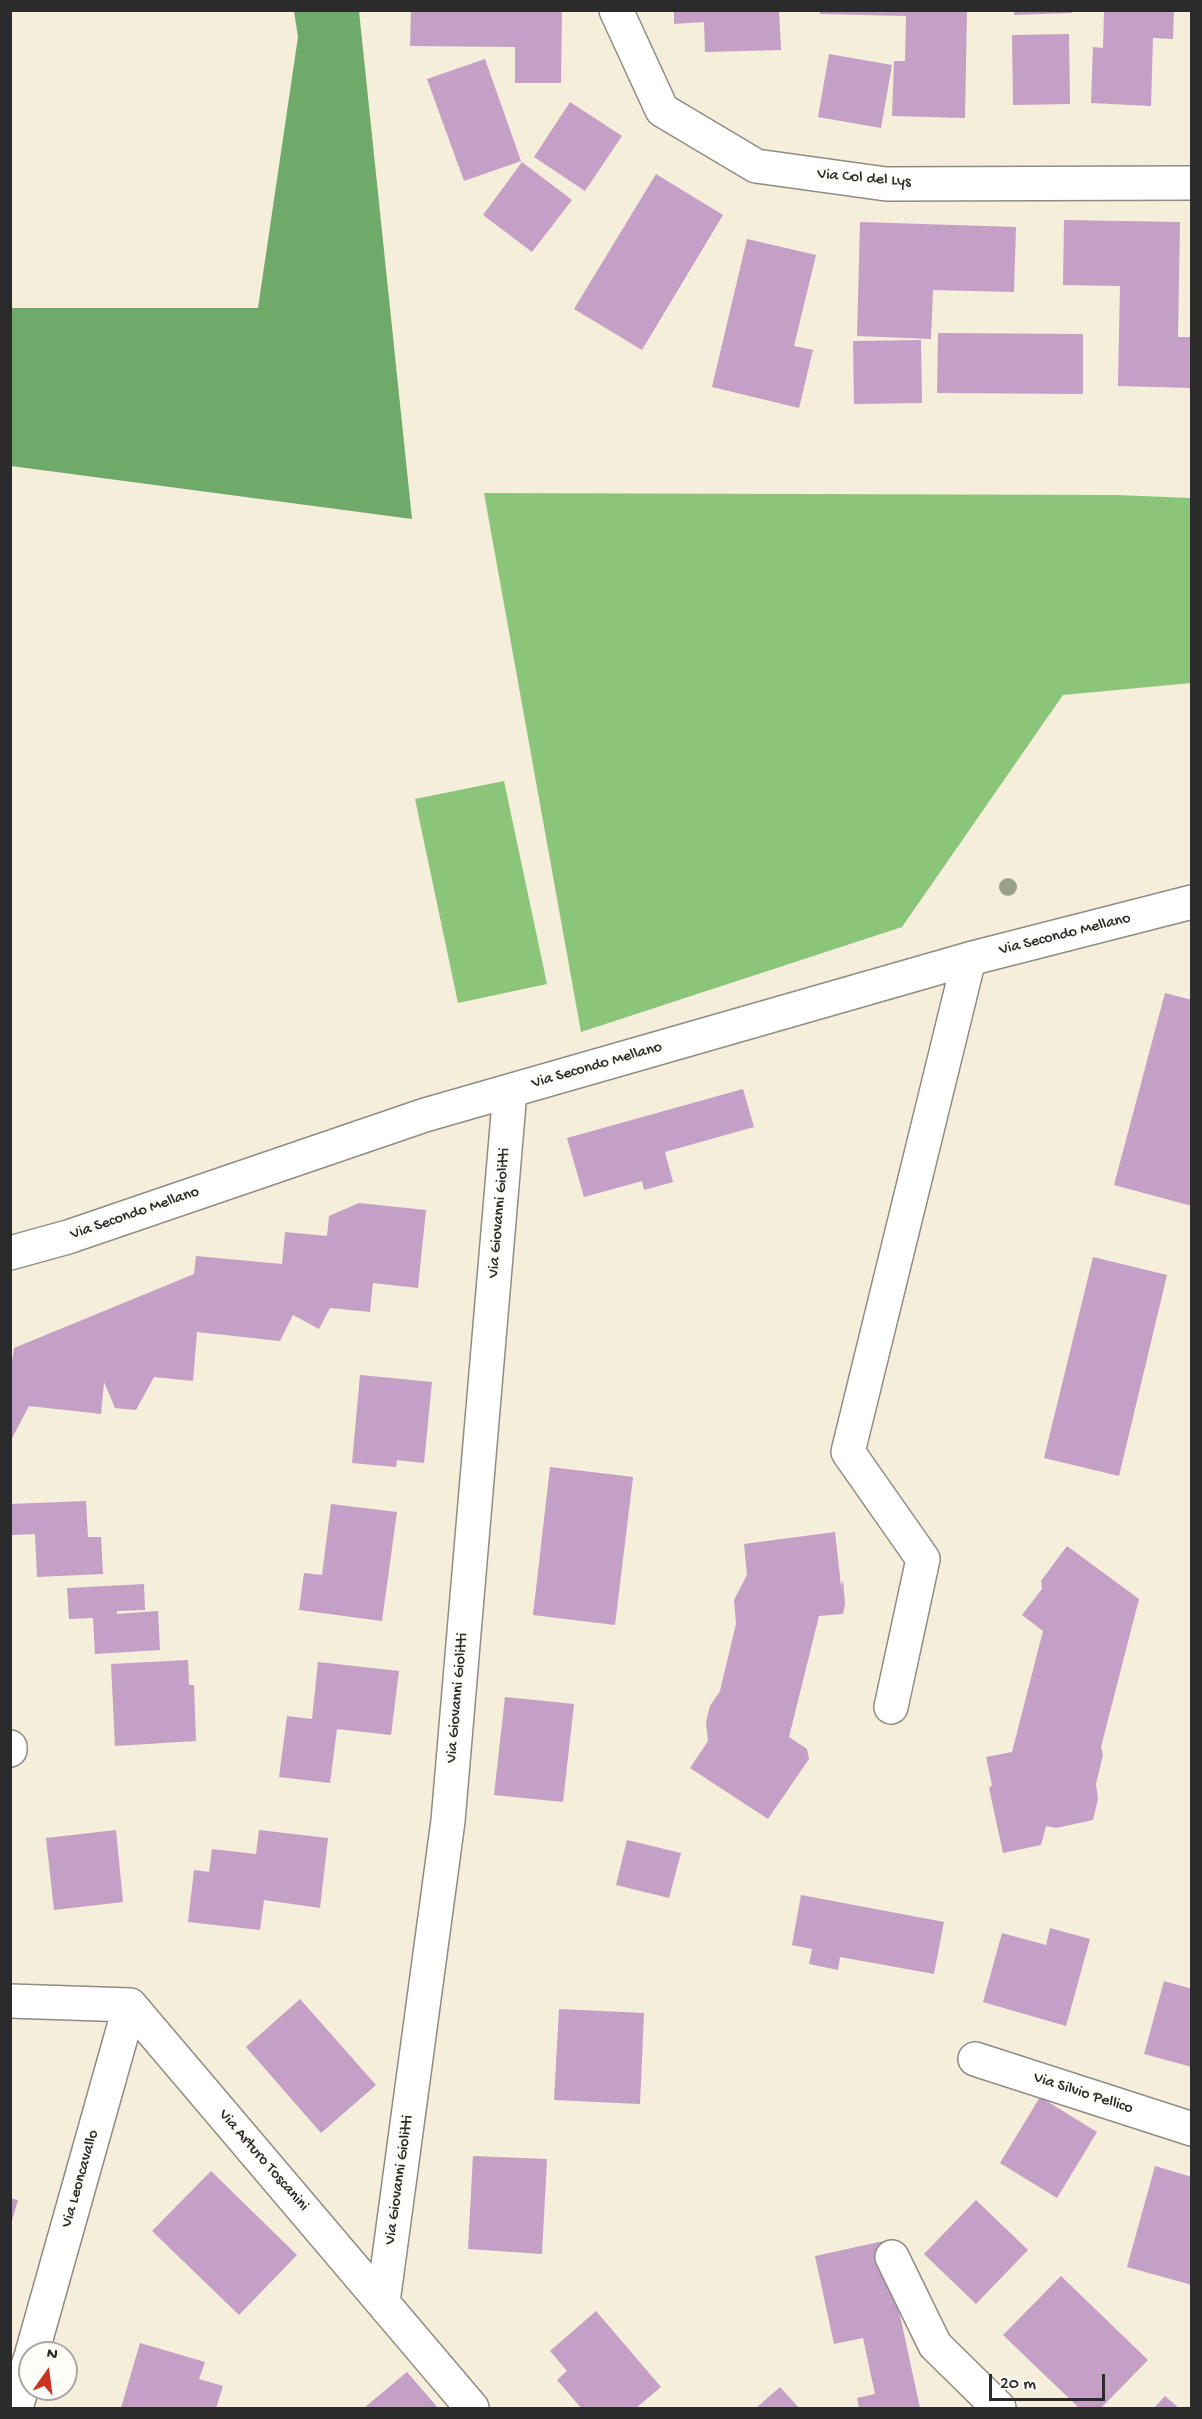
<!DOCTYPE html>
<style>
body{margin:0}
#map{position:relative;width:1202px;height:2419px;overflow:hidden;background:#f4eedb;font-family:"Gochi Hand",sans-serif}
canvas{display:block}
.frame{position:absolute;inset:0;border:12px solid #2b2b2b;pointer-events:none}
.north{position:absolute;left:18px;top:2341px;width:60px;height:60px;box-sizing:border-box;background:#fdfcf7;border:2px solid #a9a8a5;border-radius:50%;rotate:14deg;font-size:16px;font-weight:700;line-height:24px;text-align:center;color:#2b2b2b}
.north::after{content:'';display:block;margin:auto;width:21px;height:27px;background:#c8321e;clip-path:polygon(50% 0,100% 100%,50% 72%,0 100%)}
.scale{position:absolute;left:989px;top:2374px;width:116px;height:27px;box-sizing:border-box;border:3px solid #2b2b2b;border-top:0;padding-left:8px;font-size:18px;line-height:21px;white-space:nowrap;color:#2b2b2b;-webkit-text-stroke:4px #fdfcf7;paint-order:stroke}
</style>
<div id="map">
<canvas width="1202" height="2419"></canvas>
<div class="frame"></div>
<div class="north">N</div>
<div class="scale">20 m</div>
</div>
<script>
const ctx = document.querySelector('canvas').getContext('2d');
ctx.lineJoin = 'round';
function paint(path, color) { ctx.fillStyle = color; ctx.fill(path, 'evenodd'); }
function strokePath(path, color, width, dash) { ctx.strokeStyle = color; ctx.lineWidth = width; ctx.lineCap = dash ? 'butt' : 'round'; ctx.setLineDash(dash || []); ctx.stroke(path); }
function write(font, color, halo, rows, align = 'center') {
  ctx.font = font + ' "Gochi Hand",sans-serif'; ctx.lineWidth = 5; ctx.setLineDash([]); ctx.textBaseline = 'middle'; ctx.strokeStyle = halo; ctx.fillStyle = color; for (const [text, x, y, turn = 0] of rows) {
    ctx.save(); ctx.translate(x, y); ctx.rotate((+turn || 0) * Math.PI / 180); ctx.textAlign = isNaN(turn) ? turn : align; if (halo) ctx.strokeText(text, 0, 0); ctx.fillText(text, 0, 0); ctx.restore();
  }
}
const green = new Path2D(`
 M 484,493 L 1116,495 L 1191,498 L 1191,683 L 1063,695 L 902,927 L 581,1032 Z
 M 504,781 L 547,984 L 458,1003 L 415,799 Z`);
const forest = new Path2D(`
 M 294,11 L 359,11 L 412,519 L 11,466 L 11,308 L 258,308 L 298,37 Z`);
const building = new Path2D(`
 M 411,10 L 562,10 L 561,83 L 515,83 L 515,47 L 410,46 Z
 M 674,10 L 779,10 L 781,50 L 705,52 L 704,22 L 674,24 Z
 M 820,10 L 967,10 L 965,118 L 892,116 L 894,61 L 905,61 L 906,16 L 820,14 Z
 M 1014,10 L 1072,10 L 1072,13 L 1014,15 Z
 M 1104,10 L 1174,10 L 1173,39 L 1153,38 L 1151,106 L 1091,103 L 1093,47 L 1103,48 Z
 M 1069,34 L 1070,104 L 1013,105 L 1012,35 Z
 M 829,54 L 892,65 L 881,128 L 818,117 Z
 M 485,59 L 521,161 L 464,181 L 427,79 Z
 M 570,102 L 622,136 L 585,191 L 534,157 Z
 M 522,162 L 572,200 L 532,252 L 483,215 Z
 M 656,174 L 723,215 L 642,350 L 574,309 Z
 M 1064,220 L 1180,222 L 1178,337 L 1192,337 L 1192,388 L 1118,386 L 1120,286 L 1063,285 Z
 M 860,222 L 1016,227 L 1014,292 L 933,290 L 931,339 L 857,336 Z
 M 747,239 L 816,255 L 794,346 L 813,350 L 799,408 L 712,387 Z
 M 938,333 L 1083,334 L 1083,394 L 937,393 Z
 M 921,340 L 922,403 L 854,404 L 853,341 Z
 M 1165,993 L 1192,1000 L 1192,1206 L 1114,1185 Z
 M 743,1089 L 754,1127 L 665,1152 L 673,1182 L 644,1190 L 642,1181 L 584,1197 L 567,1138 Z
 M 359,1203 L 426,1210 L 418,1288 L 373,1283 L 370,1312 L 330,1308 L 319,1329 L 293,1315 L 280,1341 L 197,1332 L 193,1381 L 154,1377 L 136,1410 L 115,1408 L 104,1382 L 101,1414 L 29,1406 L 10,1442 L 10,1374 L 14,1348 L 194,1274 L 196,1256 L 282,1264 L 285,1232 L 327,1236 L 329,1216 Z
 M 1093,1257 L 1167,1275 L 1119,1476 L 1044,1458 Z
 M 360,1375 L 432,1382 L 424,1463 L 397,1460 L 396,1467 L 352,1463 Z
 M 550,1467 L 633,1477 L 615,1625 L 533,1615 Z
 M 86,1501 L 88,1537 L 101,1537 L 103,1574 L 37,1577 L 35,1534 L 12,1535 L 10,1504 Z
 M 331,1504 L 397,1512 L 382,1621 L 299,1610 L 304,1573 L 322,1575 Z
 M 835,1532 L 841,1586 L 843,1580 L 845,1604 L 843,1614 L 819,1616 L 789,1737 L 807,1749 L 809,1759 L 768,1819 L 690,1768 L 708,1741 L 706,1722 L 710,1706 L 720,1691 L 736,1624 L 734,1600 L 747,1575 L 744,1544 Z
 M 1067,1546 L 1139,1599 L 1101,1747 L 1103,1755 L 1096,1784 L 1098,1799 L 1093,1820 L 1056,1828 L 1046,1826 L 1041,1845 L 1003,1853 L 989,1788 L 992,1785 L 986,1757 L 1012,1752 L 1043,1631 L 1022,1615 L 1042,1589 L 1041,1581 Z
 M 144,1584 L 145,1610 L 117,1611 L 117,1614 L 158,1611 L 160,1650 L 95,1654 L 93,1618 L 69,1619 L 67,1588 Z
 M 188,1660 L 189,1685 L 194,1685 L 196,1741 L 115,1746 L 111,1664 Z
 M 318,1662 L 399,1671 L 391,1735 L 337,1729 L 330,1783 L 279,1777 L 287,1716 L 312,1719 Z
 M 505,1697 L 574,1704 L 563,1802 L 494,1795 Z
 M 116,1830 L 123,1902 L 54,1910 L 46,1838 Z
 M 259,1830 L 328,1838 L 320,1908 L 264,1900 L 260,1930 L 188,1922 L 194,1870 L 209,1872 L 212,1849 L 256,1854 Z
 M 627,1840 L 681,1853 L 669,1898 L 616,1885 Z
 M 801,1895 L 944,1922 L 934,1974 L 840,1957 L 838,1970 L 809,1964 L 812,1949 L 792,1945 Z
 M 1050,1928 L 1090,1939 L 1066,2026 L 983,2002 L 1002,1933 L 1046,1945 Z
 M 1164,1981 L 1192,1989 L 1192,2067 L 1144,2054 Z
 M 300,1999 L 376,2085 L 321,2133 L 246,2047 Z
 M 559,2009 L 644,2013 L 640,2104 L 554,2100 Z
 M 1040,2097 L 1097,2132 L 1057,2198 L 1000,2163 Z
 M 473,2156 L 547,2159 L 542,2254 L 468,2249 Z
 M 1155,2166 L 1192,2177 L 1192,2285 L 1127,2267 Z
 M 211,2171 L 297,2255 L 239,2315 L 152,2231 Z
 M 10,2198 L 18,2200 L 11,2224 L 10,2224 Z
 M 976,2200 L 1028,2250 L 976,2304 L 924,2254 Z
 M 884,2241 L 920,2408 L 859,2408 L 857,2398 L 875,2394 L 863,2338 L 834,2344 L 815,2256 Z
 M 1061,2276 L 1148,2360 L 1101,2408 L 1079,2408 L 1003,2335 Z
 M 596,2311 L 661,2387 L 636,2408 L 581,2408 L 557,2380 L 567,2371 L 550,2351 Z
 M 140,2343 L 205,2362 L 199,2379 L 223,2386 L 216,2408 L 121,2408 Z
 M 407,2372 L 438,2408 L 364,2408 Z
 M 780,2387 L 799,2408 L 756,2408 Z
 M 1165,2396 L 1179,2408 L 1154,2408 Z`);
const street = new Path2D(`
 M 616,10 L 662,110 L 756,166 L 886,184 L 1192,183
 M 10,1253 L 68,1237 L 425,1115 L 969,959 L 1192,902
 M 891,1707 L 923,1559 L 848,1452 L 969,959
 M 10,1747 L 10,1750
 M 10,2001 L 130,2005 L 472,2408
 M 975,2059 L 1192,2129
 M 892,2257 L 935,2345 L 999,2408
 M 383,2302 L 448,1821 L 510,1091
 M 32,2353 L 130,2005
 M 16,2408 L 30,2359`);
const trees = [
 [1008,887]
];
const streetNames = [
 ["Via Col del Lys",864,179,5],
 ["Via Secondo Mellano",1065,935,-14],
 ["Via Secondo Mellano",597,1066,-16],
 ["Via Giovanni Giolitti",500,1213,-85],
 ["Via Secondo Mellano",135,1214,-19],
 ["Via Giovanni Giolitti",458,1698,-85],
 ["Via Silvio Pellico",1083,2094,18],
 ["Via Arturo Toscanini",263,2161,49],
 ["Via Leoncavallo",81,2179,-74],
 ["Via Giovanni Giolitti",400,2180,-82]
];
paint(green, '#8bc57a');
paint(forest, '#70aa6a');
paint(building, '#c49fc6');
strokePath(street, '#908c83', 36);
strokePath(street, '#fff', 33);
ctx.fillStyle = '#98a08a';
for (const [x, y] of trees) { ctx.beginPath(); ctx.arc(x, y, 9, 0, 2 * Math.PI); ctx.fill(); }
write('16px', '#2b2b2b', '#fdfcf7', streetNames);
</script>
